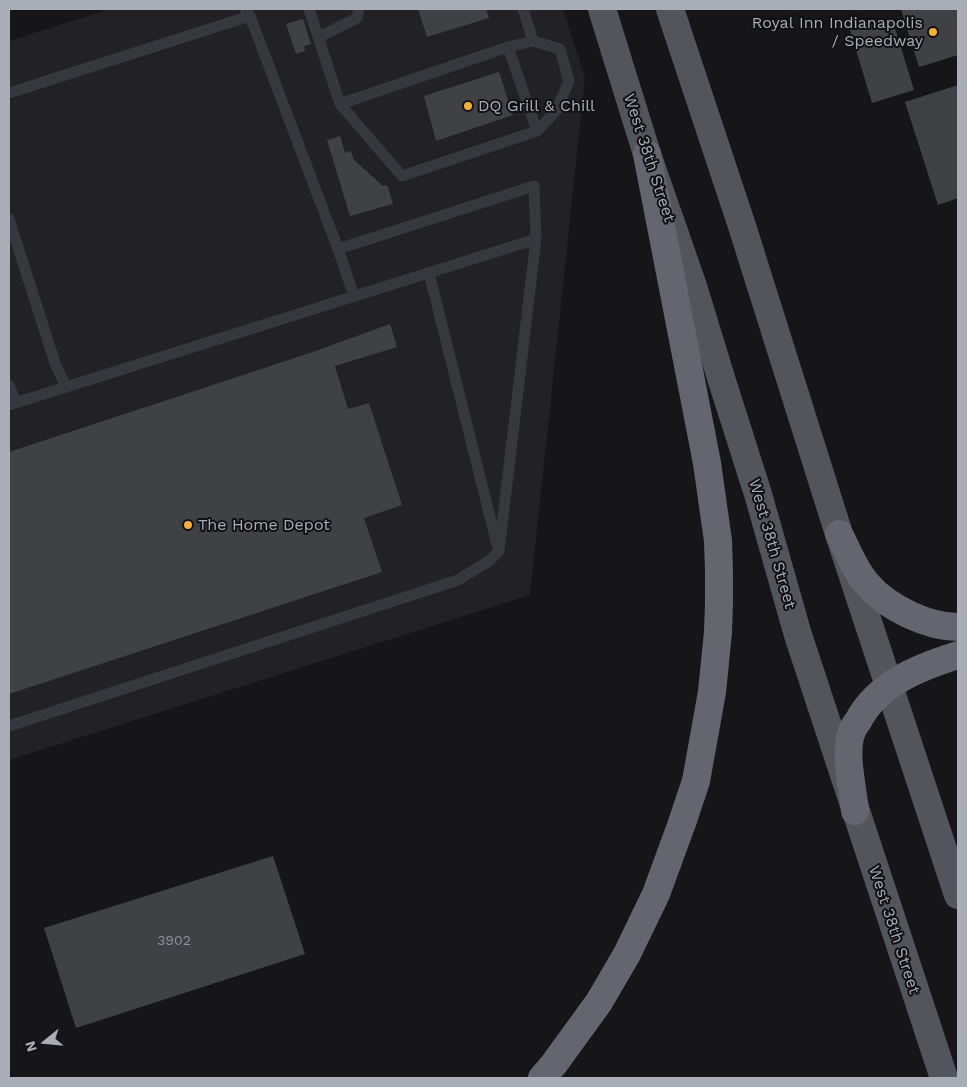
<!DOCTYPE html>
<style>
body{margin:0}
#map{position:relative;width:967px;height:1087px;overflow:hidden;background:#161618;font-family:"Work Sans",sans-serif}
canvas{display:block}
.frame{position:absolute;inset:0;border:10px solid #a8adb8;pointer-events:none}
.north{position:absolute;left:20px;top:1017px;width:50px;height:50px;-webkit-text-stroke:4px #111113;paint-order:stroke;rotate:253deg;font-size:14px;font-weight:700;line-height:20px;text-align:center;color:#a8adb8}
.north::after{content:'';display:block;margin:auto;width:18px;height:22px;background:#a8adb8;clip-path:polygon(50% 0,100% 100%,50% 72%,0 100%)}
</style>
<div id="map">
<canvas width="967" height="1087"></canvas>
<div class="frame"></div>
<div class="north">N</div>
</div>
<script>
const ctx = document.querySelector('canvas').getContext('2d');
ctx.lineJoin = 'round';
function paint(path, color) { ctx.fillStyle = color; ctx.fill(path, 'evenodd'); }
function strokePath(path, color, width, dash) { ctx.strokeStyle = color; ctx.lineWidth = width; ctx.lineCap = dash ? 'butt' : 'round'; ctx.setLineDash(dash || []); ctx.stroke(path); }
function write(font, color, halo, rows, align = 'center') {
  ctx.font = font + ' "Work Sans",sans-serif'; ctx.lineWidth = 4; ctx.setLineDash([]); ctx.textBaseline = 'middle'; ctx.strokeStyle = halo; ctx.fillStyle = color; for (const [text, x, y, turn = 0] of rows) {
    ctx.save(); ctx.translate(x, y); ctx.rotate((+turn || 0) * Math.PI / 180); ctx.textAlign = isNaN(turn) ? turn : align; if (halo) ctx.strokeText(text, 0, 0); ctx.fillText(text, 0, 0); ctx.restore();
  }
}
const built = new Path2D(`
 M 110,9 L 563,9 L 585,78 L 530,595 L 9,760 L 9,41 Z`);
const building = new Path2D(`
 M 418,9 L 486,9 L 489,18 L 427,37 Z
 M 901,9 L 958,9 L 958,55 L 919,67 Z
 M 892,18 L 914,90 L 872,103 L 850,30 Z
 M 303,19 L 311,44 L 304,46 L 305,51 L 296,54 L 286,24 Z
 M 499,72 L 513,115 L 436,141 L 424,96 Z
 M 958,85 L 958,198 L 938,205 L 905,102 Z
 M 340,136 L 345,153 L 351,151 L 354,160 L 383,186 L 387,185 L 393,204 L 350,216 L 327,140 Z
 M 390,324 L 397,347 L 335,366 L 348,409 L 369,403 L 402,505 L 364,518 L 382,572 L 9,694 L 9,452 L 310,353 Z
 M 273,856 L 305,954 L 76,1028 L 44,928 Z`);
const lane = new Path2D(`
 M 245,9 L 250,16 L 338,249 L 354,296
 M 309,9 L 340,104 L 402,176 L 537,131 L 556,111 L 569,81 L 560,49 L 533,41 L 508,47 L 340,104
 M 523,9 L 533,41
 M 319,37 L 357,18 L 359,9
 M 508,47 L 537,131
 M 9,93 L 250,16
 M 9,219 L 55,363 L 66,387
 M 338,249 L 534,186 L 536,239
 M 429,273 L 497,545
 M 9,385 L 16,403
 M 9,405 L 536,239 L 499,551 L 489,561 L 458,580 L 9,726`);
const primary = new Path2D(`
 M 602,9 L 647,154 L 693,286 L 722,381 L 758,494 L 798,635 L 944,1078
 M 670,9 L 742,226 L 839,534 L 958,895`);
const highway = new Path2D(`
 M 839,534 C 848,551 855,571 868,585 C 888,608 928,627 958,627
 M 855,811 C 853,789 844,754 851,734 C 852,730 855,725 858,721 C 878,683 920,667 958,655
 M 542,1078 L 554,1064 L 599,1002 L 627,954 L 656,894 L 682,823 L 696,781 L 712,692 L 718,632 L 719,603 L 719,571 L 718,541 L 707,463 L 647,154`);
const markers = [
 [933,32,5,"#f2b134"],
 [468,106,5,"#f2b134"],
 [188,525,5,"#f2b134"]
];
const numberNames = [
 ["3902",174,941]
];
const poiNames = [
 ["Royal Inn Indianapolis",923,23,"right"],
 ["/ Speedway",923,41,"right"],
 ["DQ Grill & Chill",478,106],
 ["The Home Depot",198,525]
];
const streetNames = [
 ["West 38th Street",649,158,72],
 ["West 38th Street",772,544,74],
 ["West 38th Street",894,930,72]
];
paint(built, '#222225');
paint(building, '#404145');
strokePath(lane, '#37383d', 11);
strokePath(primary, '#53555c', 28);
strokePath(highway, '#63666e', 28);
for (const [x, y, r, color] of markers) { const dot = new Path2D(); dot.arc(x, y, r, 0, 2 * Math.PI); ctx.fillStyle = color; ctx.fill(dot); strokePath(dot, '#111113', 2); }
write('14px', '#8e929b', null, numberNames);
write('16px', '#a8adb8', '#111113', poiNames, 'left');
write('16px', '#a8adb8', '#111113', streetNames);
</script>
